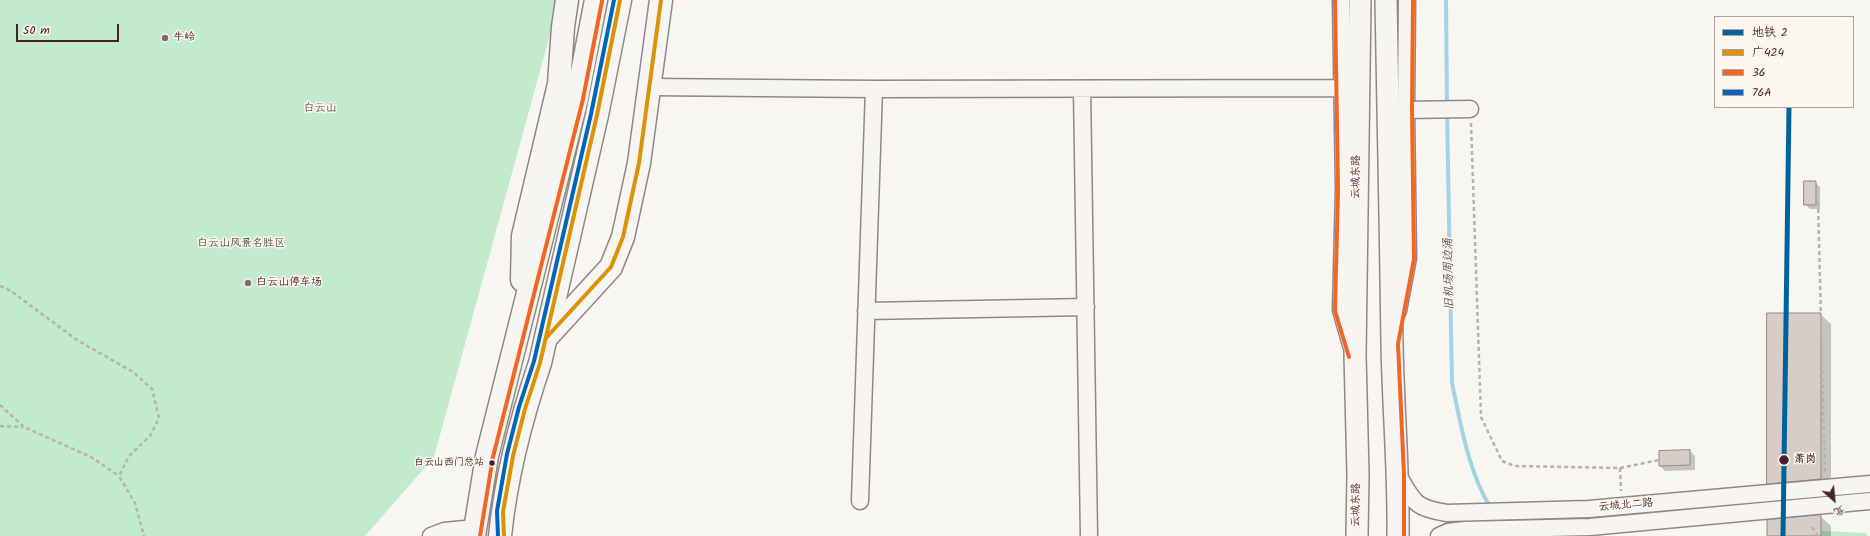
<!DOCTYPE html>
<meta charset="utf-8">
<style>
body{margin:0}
#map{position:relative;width:1870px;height:536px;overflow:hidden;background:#f8f6f0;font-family:Kalam,"LXGW WenKai TC",sans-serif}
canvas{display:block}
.legend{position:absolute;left:1714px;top:16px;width:140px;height:92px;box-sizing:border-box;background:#fbf7ec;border:1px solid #b4a19f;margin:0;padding:5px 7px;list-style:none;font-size:12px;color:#4a1f2b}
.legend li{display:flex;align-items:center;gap:8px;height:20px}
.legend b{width:20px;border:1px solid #b4a19f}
.north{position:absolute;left:1814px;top:480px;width:40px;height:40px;-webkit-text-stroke:3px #fbf7ec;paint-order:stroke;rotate:153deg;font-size:11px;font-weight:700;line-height:16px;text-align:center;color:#4a1f2b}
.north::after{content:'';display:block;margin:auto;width:14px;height:18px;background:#4a1f2b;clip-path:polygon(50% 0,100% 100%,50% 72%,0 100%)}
.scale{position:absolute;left:16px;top:24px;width:103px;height:18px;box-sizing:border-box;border:2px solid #4a1f2b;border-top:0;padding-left:5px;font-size:12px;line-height:14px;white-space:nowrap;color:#4a1f2b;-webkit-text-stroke:3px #fbf7ec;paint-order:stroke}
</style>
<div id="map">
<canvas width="1870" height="536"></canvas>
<ul class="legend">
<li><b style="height:5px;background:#00629b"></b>地铁 2</li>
<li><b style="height:5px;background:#dd9206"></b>广424</li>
<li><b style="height:5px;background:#f26522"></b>36</li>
<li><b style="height:5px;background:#0065bd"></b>76A</li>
</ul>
<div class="north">北</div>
<div class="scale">50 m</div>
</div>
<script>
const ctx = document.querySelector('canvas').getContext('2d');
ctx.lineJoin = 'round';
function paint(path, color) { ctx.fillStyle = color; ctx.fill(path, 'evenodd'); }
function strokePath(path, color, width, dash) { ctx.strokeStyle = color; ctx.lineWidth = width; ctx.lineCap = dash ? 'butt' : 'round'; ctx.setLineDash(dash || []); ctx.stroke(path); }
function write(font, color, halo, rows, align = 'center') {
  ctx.font = font + ' Kalam,"LXGW WenKai TC",sans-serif'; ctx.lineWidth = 3; ctx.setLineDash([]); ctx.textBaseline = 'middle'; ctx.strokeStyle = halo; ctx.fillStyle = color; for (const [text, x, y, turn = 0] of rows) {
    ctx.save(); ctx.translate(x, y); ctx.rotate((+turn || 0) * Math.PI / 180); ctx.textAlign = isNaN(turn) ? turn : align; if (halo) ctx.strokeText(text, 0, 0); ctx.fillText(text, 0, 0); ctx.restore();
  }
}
const green = new Path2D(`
 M 0,0 L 557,0 L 557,9 L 434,457 L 365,536 L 0,536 Z
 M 1823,531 L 1867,533 L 1867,536 L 1774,536 Z`);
const shadow = new Path2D(`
 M 1815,182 L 1820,187 L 1820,209 L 1810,209 L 1805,204 Z
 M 1820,314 L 1831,324 L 1831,489 L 1778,493 L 1768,483 Z
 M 1690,451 L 1695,456 L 1695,470 L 1665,471 L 1660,466 Z
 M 1820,516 L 1831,526 L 1831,536 L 1768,536 Z`);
const stream = new Path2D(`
 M 1446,0 L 1447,106
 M 1447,112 L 1452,383 C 1461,425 1468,470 1490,507`);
const building = new Path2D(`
 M 1804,181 L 1816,181 L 1816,205 L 1804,205 Z
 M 1767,313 L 1821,313 L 1821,479 L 1767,484 Z
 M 1690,450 L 1690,465 L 1659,466 L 1659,451 Z
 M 1821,515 L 1821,536 L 1767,536 L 1767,520 Z`);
const path = new Path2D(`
 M 1471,123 L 1481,417 L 1502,461 L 1515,466 L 1620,468 L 1659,460
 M 1818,202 L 1825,475
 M 0,286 L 11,291 L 77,340 L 133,372 L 152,389 L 159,418 L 150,436 L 129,456 L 119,476 L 135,503 L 144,536
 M 0,405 L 24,427 L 91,457 L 119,476
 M 0,426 L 23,427
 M 1620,468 L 1621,491
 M 1812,527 L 1818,536`);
const minor = new Path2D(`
 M 1341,0 L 1344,189 L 1341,310 L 1351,345
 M 649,87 L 874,89 L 1342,88
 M 1082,89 L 1089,536
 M 1406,110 L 1470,109
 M 866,311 L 1086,307
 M 1398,311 L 1408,258 L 1406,110 L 1407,0
 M 1398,475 C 1414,502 1414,508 1447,513 L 1589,509 L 1870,484
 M 860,501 L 874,89
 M 431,536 L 444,531 L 476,528
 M 1439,536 L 1448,532 L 1465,530 L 1590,527 L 1870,501`);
const major = new Path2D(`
 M 1386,0 C 1389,114 1390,228 1392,342 C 1393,407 1399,471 1398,536
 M 1357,536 L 1358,474 L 1355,355 L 1360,0`);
const highway = new Path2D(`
 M 522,280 L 523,236 L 559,84 L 563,27 L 567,0
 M 546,338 L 611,267 L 623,237 L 639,163 L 661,0
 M 474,536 L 487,456 L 577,98 L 596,0
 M 500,536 C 506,477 521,419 540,363 L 597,115 L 620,0`);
const bus1 = new Path2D(`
 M 546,338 L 611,267 L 623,237 L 639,163 L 661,0
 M 504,536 L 503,512 L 513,456 L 525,409 L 540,363 L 597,115 L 620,0`);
const bus2 = new Path2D(`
 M 1335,0 L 1338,189 L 1335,311 L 1349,357
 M 480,536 L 493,457 L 583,99 L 602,1
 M 1404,536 L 1404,475 L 1398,344 L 1414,259 L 1412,110 L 1413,0`);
const bus3 = new Path2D(`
 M 498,536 L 497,511 L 507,454 L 519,407 L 534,361 L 591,114 L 614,0`);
const metro1 = new Path2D(`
 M 1783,536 L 1789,107`);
const markers = [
 [165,38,4,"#876a70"],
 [248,283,4,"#876a70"],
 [1784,460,5.5,"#4a1f2b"],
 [492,463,3.5,"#4a1f2b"]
];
const busNames = [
 ["白云山西门总站",484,463]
];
const poiNames = [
 ["牛岭",173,38],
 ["白云山停车场",256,283]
];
const parkNames = [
 ["白云山",320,109],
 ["白云山风景名胜区",241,244]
];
const streetNames = [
 ["云城东路",1357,177,-89],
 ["云城东路",1357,505,-89],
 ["云城北二路",1626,506,-5]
];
const stopNames = [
 ["萧岗",1794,460]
];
const waterNames = [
 ["旧机场周边涌",1450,274,-91]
];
paint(green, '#c2eacc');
paint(shadow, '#0003');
strokePath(stream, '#a3d4e3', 4);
paint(building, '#d8cdc6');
strokePath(building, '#918787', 1);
strokePath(minor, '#918787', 19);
strokePath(major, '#918787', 24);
strokePath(highway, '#918787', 25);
strokePath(path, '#b8b3b1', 2.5, [4, 3]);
strokePath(minor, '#f6f5f1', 16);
strokePath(major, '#f6f5f1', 21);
strokePath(highway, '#f6f5f1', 22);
strokePath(bus1, '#dd9206', 4);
strokePath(bus2, '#f26522', 4);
strokePath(bus3, '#0065bd', 4);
strokePath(metro1, '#00629b', 5);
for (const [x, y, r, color] of markers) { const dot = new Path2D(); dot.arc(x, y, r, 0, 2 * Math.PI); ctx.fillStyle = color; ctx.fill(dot); strokePath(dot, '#fbf7ec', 1.5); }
write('10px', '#4a1f2b', '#fbf7ec', busNames, 'right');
write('11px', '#4a1f2b', '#fbf7ec', poiNames, 'left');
write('11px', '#5d4f4c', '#fbf7ec', parkNames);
write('11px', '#4a1f2b', '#fbf7ec', streetNames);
write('bold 11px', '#4a1f2b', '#fbf7ec', stopNames, 'left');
write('italic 12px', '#5a5161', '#fbf7ec', waterNames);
</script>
